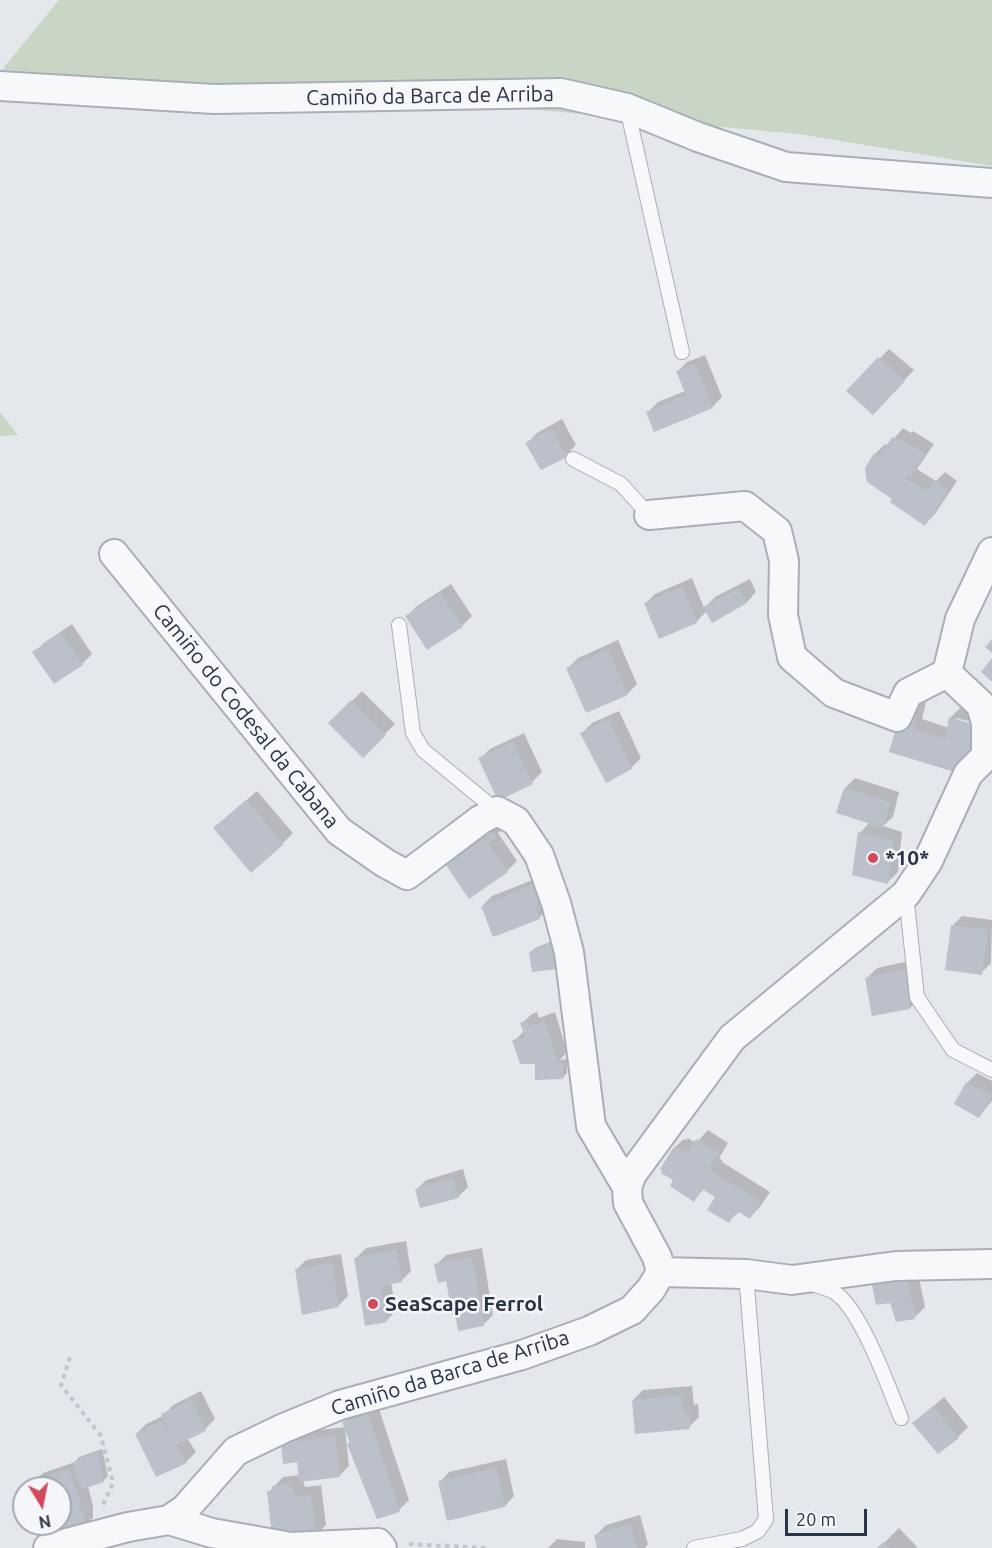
<!DOCTYPE html>
<meta charset="utf-8">
<style>
body{margin:0}
#map{position:relative;width:992px;height:1548px;overflow:hidden;background:#e4e7ec;font-family:Ubuntu,sans-serif}
canvas{display:block}
.north{position:absolute;left:12px;top:1476px;width:60px;height:60px;box-sizing:border-box;background:#f4f6f9;border:2px solid #a4a8b1;border-radius:50%;rotate:170deg;font-size:16px;font-weight:700;line-height:24px;text-align:center;color:#2b3445}
.north::after{content:'';display:block;margin:auto;width:21px;height:27px;background:#d1495b;clip-path:polygon(50% 0,100% 100%,50% 72%,0 100%)}
.scale{position:absolute;left:785px;top:1509px;width:82px;height:27px;box-sizing:border-box;border:3px solid #2b3445;border-top:0;padding-left:8px;font-size:18px;line-height:21px;white-space:nowrap;color:#2b3445;-webkit-text-stroke:4px #f4f6f9;paint-order:stroke}
</style>
<div id="map">
<canvas width="992" height="1548"></canvas>
<div class="north">N</div>
<div class="scale">20 m</div>
</div>
<script>
const ctx = document.querySelector('canvas').getContext('2d');
ctx.lineJoin = 'round';
function paint(path, color) { ctx.fillStyle = color; ctx.fill(path, 'evenodd'); }
function strokePath(path, color, width, dash) { ctx.strokeStyle = color; ctx.lineWidth = width; ctx.lineCap = dash ? 'butt' : 'round'; ctx.setLineDash(dash || []); ctx.stroke(path); }
function write(font, color, halo, rows, align = 'center') {
  ctx.font = font + ' Ubuntu,sans-serif'; ctx.lineWidth = 5; ctx.setLineDash([]); ctx.textBaseline = 'middle'; ctx.strokeStyle = halo; ctx.fillStyle = color; for (const [text, x, y, turn = 0] of rows) {
    ctx.save(); ctx.translate(x, y); ctx.rotate((+turn || 0) * Math.PI / 180); ctx.textAlign = isNaN(turn) ? turn : align; if (halo) ctx.strokeText(text, 0, 0); ctx.fillText(text, 0, 0); ctx.restore();
  }
}
const green = new Path2D(`
 M 59,0 L 992,0 L 992,166 L 798,134 L 387,96 L 2,70 Z
 M 0,412 L 18,435 L 0,436 Z`);
const shadow = new Path2D(`
 M 889,349 L 914,370 L 883,403 L 848,391 Z
 M 705,355 L 722,397 L 712,407 L 648,412 L 658,402 L 685,391 L 677,372 L 687,362 Z
 M 562,419 L 576,445 L 566,455 L 541,468 L 527,443 L 537,433 Z
 M 903,428 L 911,433 L 913,431 L 934,444 L 917,469 L 936,481 L 945,472 L 957,481 L 935,514 L 925,524 L 894,498 L 875,454 L 885,444 L 888,446 Z
 M 692,578 L 704,608 L 715,597 L 750,579 L 756,592 L 747,602 L 712,621 L 707,611 L 696,622 L 645,604 L 655,594 Z
 M 451,584 L 472,616 L 462,626 L 407,616 L 417,606 Z
 M 72,624 L 92,654 L 82,664 L 34,653 L 44,643 Z
 M 618,640 L 637,684 L 627,694 L 568,668 L 578,658 Z
 M 362,691 L 395,724 L 363,756 L 330,723 Z
 M 914,700 L 926,703 L 922,719 L 949,728 L 950,718 L 960,708 L 982,714 L 982,732 L 967,761 L 891,751 ZM 956,718 L 980,724 L 979,727 L 956,721 Z
 M 619,711 L 641,758 L 631,768 L 582,733 L 592,723 Z
 M 524,733 L 542,772 L 532,782 L 480,759 L 490,749 Z
 M 855,778 L 899,792 L 893,817 L 883,826 L 902,832 L 898,872 L 888,882 L 860,833 L 870,822 L 845,788 Z
 M 257,791 L 293,833 L 283,843 L 225,819 Z
 M 503,824 L 505,826 L 498,833 L 517,861 L 507,871 L 469,897 L 448,865 L 458,855 Z
 M 545,875 L 549,908 L 539,918 L 482,906 L 492,896 Z
 M 962,916 L 992,920 L 991,963 L 981,973 L 952,926 Z
 M 557,939 L 561,963 L 556,967 L 530,953 L 535,948 Z
 M 914,960 L 920,998 L 910,1008 L 867,978 L 877,968 Z
 M 537,1012 L 539,1018 L 555,1012 L 567,1052 L 560,1060 L 567,1059 L 567,1073 L 563,1078 L 536,1064 L 514,1041 L 524,1031 L 522,1023 L 532,1014 Z
 M 977,1073 L 992,1081 L 992,1101 L 979,1116 L 967,1083 Z
 M 708,1130 L 728,1143 L 719,1158 L 722,1160 L 722,1162 L 770,1192 L 760,1207 L 750,1217 L 740,1211 L 729,1221 L 717,1197 L 704,1189 L 694,1200 L 675,1180 L 674,1148 L 684,1139 L 686,1140 L 688,1138 L 696,1143 Z
 M 463,1169 L 468,1187 L 458,1197 L 416,1190 L 426,1180 Z
 M 406,1241 L 411,1271 L 401,1281 L 391,1283 L 396,1311 L 386,1321 L 356,1258 L 366,1248 Z
 M 482,1248 L 493,1315 L 483,1325 L 436,1265 L 446,1255 Z
 M 341,1254 L 348,1296 L 338,1306 L 296,1270 L 306,1260 Z
 M 902,1267 L 917,1268 L 925,1307 L 915,1317 Z
 M 692,1386 L 694,1405 L 698,1404 L 699,1417 L 689,1427 L 633,1400 L 643,1390 Z
 M 201,1391 L 215,1419 L 205,1429 L 187,1438 L 196,1452 L 186,1462 L 136,1434 L 146,1424 L 163,1416 L 173,1405 Z
 M 944,1397 L 968,1427 L 958,1437 L 914,1423 Z
 M 377,1403 L 409,1500 L 399,1510 L 348,1444 L 351,1441 L 345,1428 L 349,1466 L 339,1476 L 303,1480 L 305,1487 L 321,1485 L 326,1525 L 316,1535 L 269,1492 L 283,1477 L 300,1475 L 298,1461 L 282,1443 L 292,1433 L 346,1427 L 344,1422 L 354,1412 Z
 M 102,1449 L 108,1476 L 103,1481 L 88,1486 L 93,1506 L 93,1518 L 83,1528 L 46,1524 L 60,1524 L 60,1488 L 34,1488 L 33,1483 L 43,1473 L 75,1462 L 79,1457 Z
 M 506,1459 L 514,1496 L 505,1506 L 440,1482 L 449,1472 Z
 M 640,1515 L 648,1544 L 645,1548 L 599,1548 L 596,1535 L 606,1525 Z
 M 899,1528 L 917,1547 L 916,1548 L 879,1548 Z
 M 557,1539 L 585,1542 L 585,1548 L 548,1548 Z`);
const building = new Path2D(`
 M 878,357 L 905,381 L 873,415 L 846,391 Z
 M 695,364 L 713,408 L 654,432 L 646,412 L 686,395 L 676,371 Z
 M 552,428 L 567,457 L 541,470 L 525,443 Z
 M 892,437 L 900,442 L 902,439 L 925,454 L 910,477 L 907,475 L 905,478 L 927,491 L 934,481 L 948,491 L 925,526 L 890,502 L 892,499 L 867,482 L 865,468 L 874,453 L 879,457 Z
 M 682,587 L 697,623 L 659,639 L 644,603 Z
 M 739,588 L 747,603 L 712,623 L 703,607 Z
 M 441,593 L 463,627 L 427,650 L 405,616 Z
 M 61,633 L 83,665 L 54,684 L 32,652 Z
 M 992,639 L 992,653 L 985,647 Z
 M 608,649 L 628,695 L 586,713 L 566,668 Z
 M 992,658 L 992,681 L 991,681 L 981,672 Z
 M 351,700 L 386,735 L 363,758 L 328,723 Z
 M 902,709 L 917,713 L 913,729 L 945,739 L 949,717 L 973,724 L 973,743 L 958,773 L 889,752 Z
 M 609,719 L 632,769 L 606,783 L 580,733 Z
 M 513,742 L 533,784 L 498,801 L 478,758 Z
 M 844,788 L 890,802 L 883,828 L 836,813 Z
 M 246,800 L 284,844 L 251,873 L 213,828 Z
 M 858,832 L 893,841 L 888,884 L 852,875 Z
 M 493,833 L 496,837 L 488,843 L 508,872 L 469,899 L 446,865 Z
 M 535,884 L 543,904 L 535,907 L 540,919 L 493,937 L 481,906 Z
 M 951,925 L 988,930 L 982,975 L 945,970 Z
 M 552,942 L 557,969 L 532,972 L 529,952 Z
 M 905,969 L 910,1009 L 872,1016 L 865,978 Z
 M 527,1020 L 529,1027 L 545,1021 L 558,1063 L 563,1063 L 563,1079 L 535,1080 L 535,1064 L 520,1064 L 512,1040 L 525,1037 L 520,1023 Z
 M 966,1082 L 992,1096 L 979,1118 L 954,1104 Z
 M 696,1139 L 719,1153 L 710,1168 L 713,1170 L 713,1172 L 761,1202 L 750,1219 L 737,1211 L 729,1223 L 707,1210 L 715,1197 L 702,1189 L 694,1202 L 670,1186 L 673,1180 L 661,1173 L 662,1171 L 660,1169 L 673,1148 L 676,1149 L 677,1147 L 687,1153 Z
 M 453,1178 L 459,1198 L 420,1208 L 415,1189 Z
 M 396,1250 L 402,1282 L 381,1286 L 387,1322 L 365,1326 L 354,1258 Z
 M 472,1257 L 484,1326 L 458,1331 L 455,1313 L 452,1314 L 446,1281 L 438,1283 L 434,1264 Z
 M 332,1263 L 339,1307 L 302,1315 L 295,1269 Z
 M 907,1278 L 915,1319 L 896,1322 L 890,1303 L 876,1305 L 871,1280 Z
 M 682,1395 L 684,1414 L 689,1414 L 690,1429 L 635,1434 L 632,1400 Z
 M 191,1400 L 206,1431 L 176,1445 L 187,1463 L 156,1477 L 135,1434 L 161,1421 L 174,1442 L 161,1414 Z
 M 933,1406 L 959,1438 L 938,1454 L 912,1423 Z
 M 367,1412 L 400,1512 L 377,1519 L 347,1444 L 350,1443 L 342,1422 Z
 M 335,1436 L 340,1477 L 299,1482 L 297,1462 L 283,1464 L 281,1443 Z
 M 98,1452 L 104,1482 L 82,1489 L 76,1476 L 73,1462 Z
 M 496,1468 L 505,1507 L 447,1521 L 438,1481 Z
 M 68,1469 L 82,1504 L 79,1505 L 84,1516 L 84,1530 L 50,1540 L 44,1524 L 60,1524 L 60,1488 L 32,1488 L 31,1483 Z
 M 290,1484 L 290,1489 L 293,1488 L 295,1496 L 311,1495 L 316,1537 L 272,1536 L 267,1491 L 272,1491 L 272,1486 Z
 M 630,1524 L 637,1548 L 597,1548 L 594,1535 Z
 M 883,1542 L 889,1548 L 877,1548 Z`);
const path = new Path2D(`
 M 70,1357 L 61,1385 L 101,1436 L 113,1483 L 103,1505
 M 409,1544 L 486,1548`);
const service = new Path2D(`
 M 627,108 L 682,352
 M 573,459 L 621,484 L 649,515
 M 399,625 L 413,733 L 423,750 L 497,811
 M 906,895 L 917,997 L 953,1050 L 992,1070
 M 812,1284 C 819,1286 827,1288 834,1292 C 860,1307 889,1388 901,1418
 M 694,1548 L 742,1539 L 758,1531 L 766,1519 L 746,1274`);
const minor = new Path2D(`
 M 0,86 L 214,99 L 561,93 L 627,108 L 698,137 L 786,167 L 992,183
 M 649,515 L 745,506 L 777,531 L 784,561 L 783,615 L 792,657 L 834,693 L 897,717 L 908,693 L 947,673
 M 114,554 L 339,831 L 385,863 L 407,875 L 480,820 L 497,811 L 516,821 L 539,855 L 556,903 L 569,952 L 591,1126 L 627,1187
 M 661,1272 L 746,1274 L 792,1280 L 896,1266 L 992,1264
 M 169,1520 L 212,1533 L 291,1547 L 378,1543 L 382,1548
 M 48,1548 L 128,1527 L 169,1520 L 185,1509 L 236,1451 L 284,1428 L 340,1405 L 522,1355 L 589,1331 L 632,1310 L 651,1289 L 661,1272 L 657,1257 L 628,1203 L 627,1187 L 632,1174 L 732,1038 L 906,894 L 928,861 L 968,774 L 986,756 L 986,723 L 981,705 L 947,673 L 960,619 L 992,552`);
const markers = [
 [873,858,6,"#d1495b"],
 [373,1304,6,"#d1495b"]
];
const streetNames = [
 ["Camiño da Barca de Arriba",430,96,-1],
 ["Camiño do Codesal da Cabana",246,716,51],
 ["Camiño da Barca de Arriba",450,1373,-17]
];
const poiNames = [
 ["*10*",885,858],
 ["SeaScape Ferrol",385,1304]
];
paint(green, '#c9d6c5');
paint(shadow, '#0003');
paint(building, '#bbc0ca');
strokePath(service, '#a9aeb7', 16);
strokePath(minor, '#a9aeb7', 32);
strokePath(path, '#c2c5cb', 4, [4.5, 4.5]);
strokePath(service, '#f7f8fa', 14);
strokePath(minor, '#f7f8fa', 28);
for (const [x, y, r, color] of markers) { const dot = new Path2D(); dot.arc(x, y, r, 0, 2 * Math.PI); ctx.fillStyle = color; ctx.fill(dot); strokePath(dot, '#f4f6f9', 2); }
write('21px', '#2b3445', '#f4f6f9', streetNames);
write('bold 21px', '#2b3445', '#f4f6f9', poiNames, 'left');
</script>
